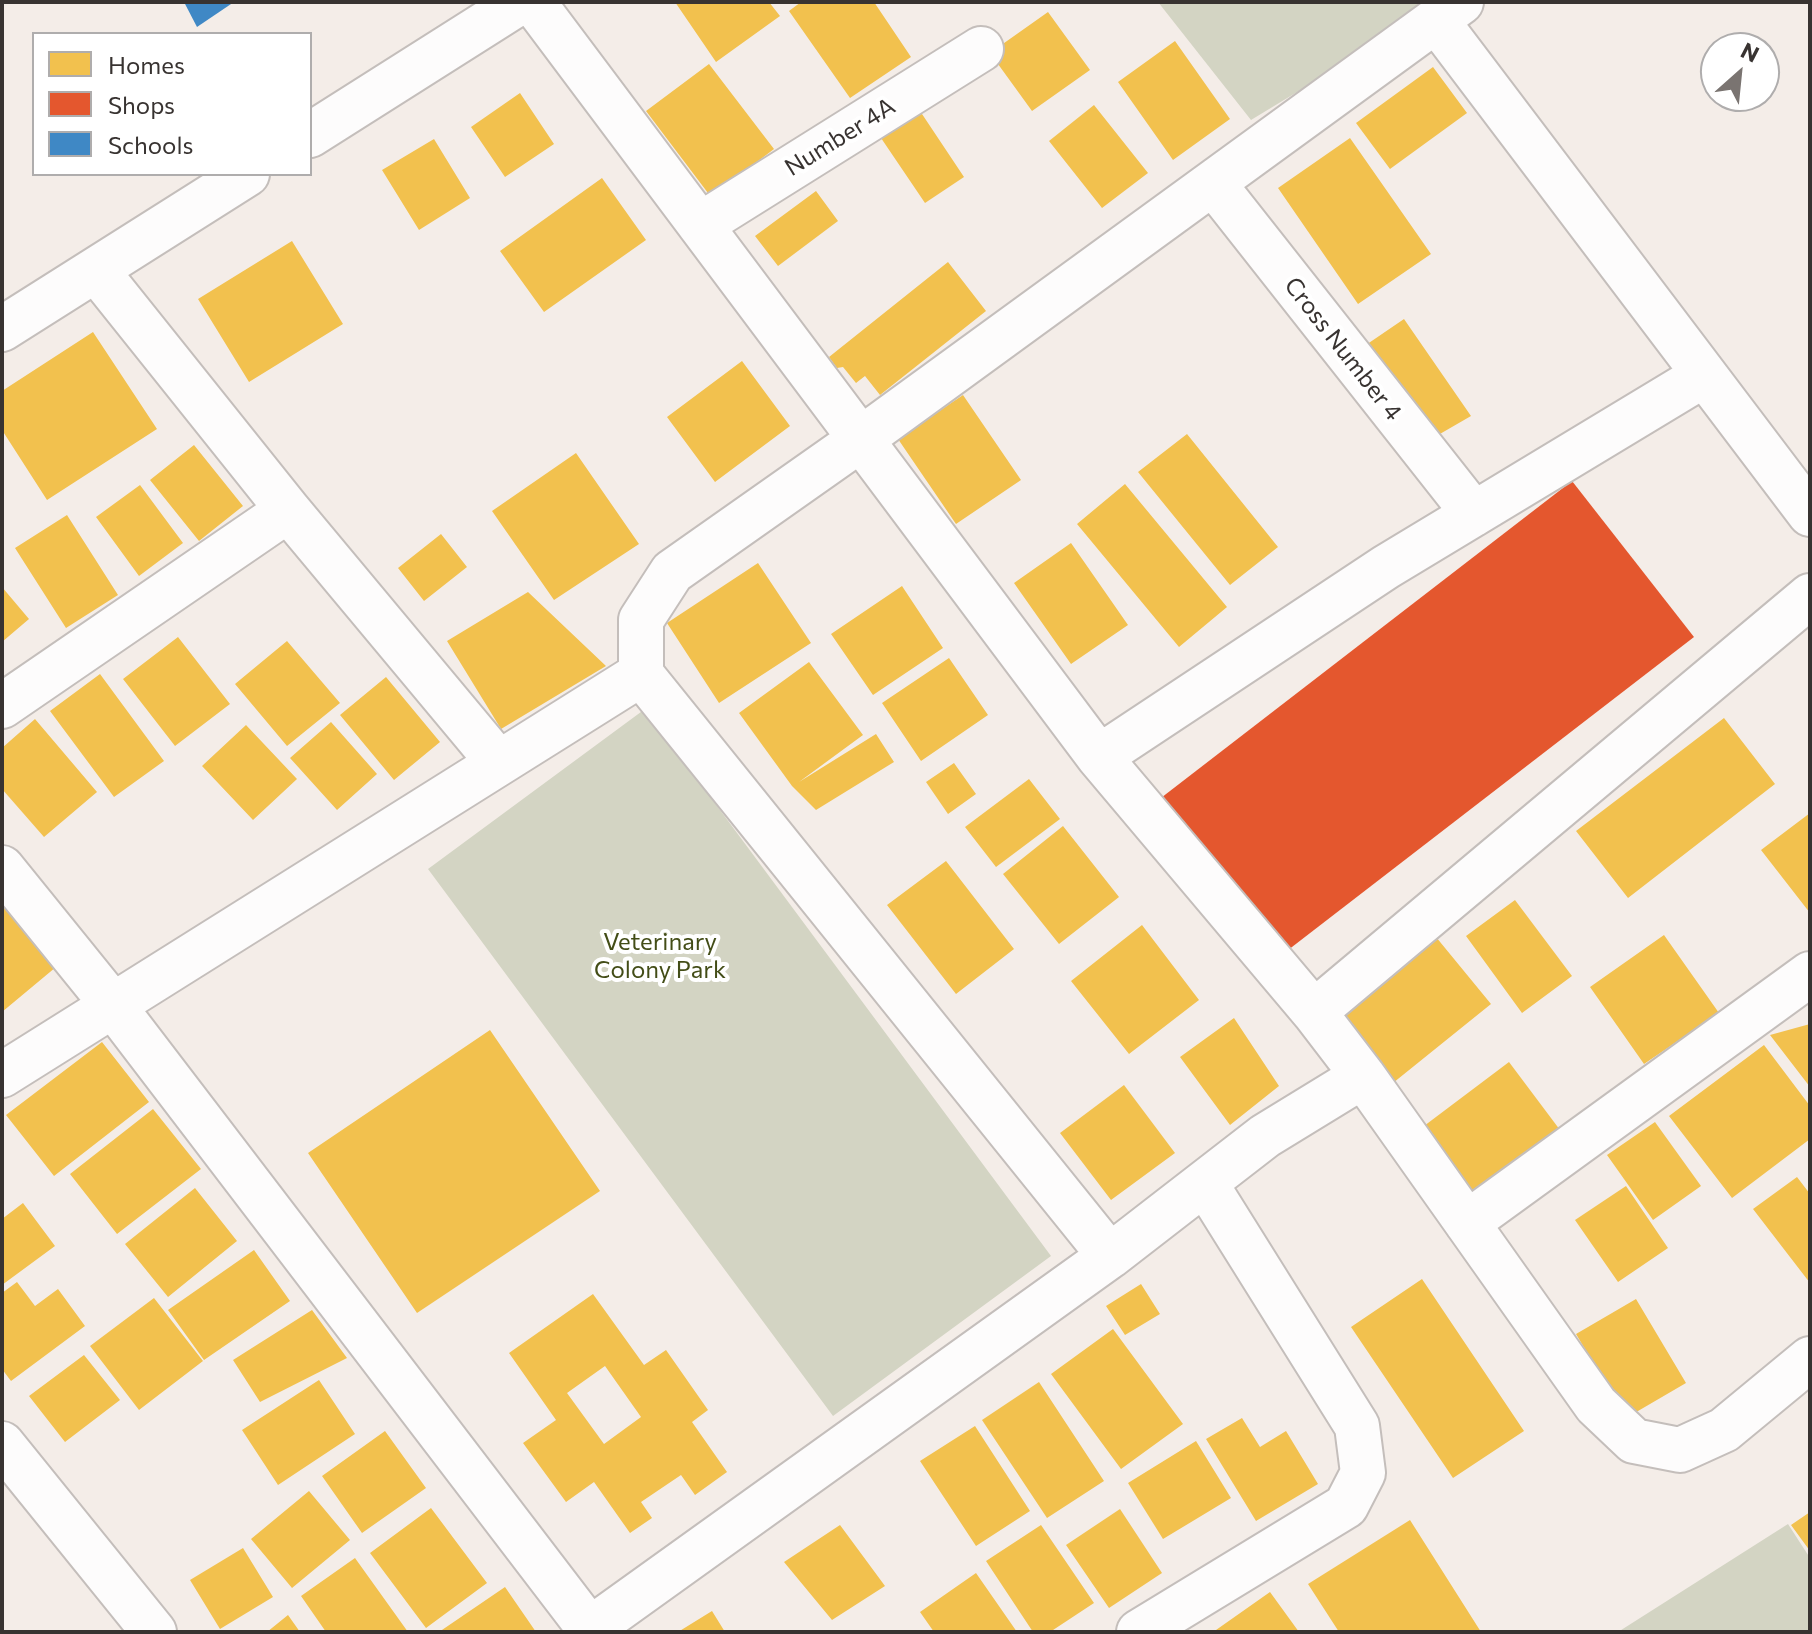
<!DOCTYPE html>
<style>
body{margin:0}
#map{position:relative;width:1812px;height:1634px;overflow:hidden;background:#f4ede8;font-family:Commissioner,sans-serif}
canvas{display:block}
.frame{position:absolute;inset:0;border:4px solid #383331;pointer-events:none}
.legend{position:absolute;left:32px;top:32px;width:280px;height:144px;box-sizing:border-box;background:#fff;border:2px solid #afadad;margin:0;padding:10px 14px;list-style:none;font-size:24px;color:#383331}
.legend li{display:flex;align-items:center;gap:16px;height:40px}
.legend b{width:40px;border:2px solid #afadad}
.north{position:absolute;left:1700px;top:32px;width:80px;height:80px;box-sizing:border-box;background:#fff;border:2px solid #afadad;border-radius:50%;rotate:27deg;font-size:22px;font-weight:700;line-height:32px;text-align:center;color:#383331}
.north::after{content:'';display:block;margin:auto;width:28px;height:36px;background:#7a7471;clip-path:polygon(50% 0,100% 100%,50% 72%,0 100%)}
</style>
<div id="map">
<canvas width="1812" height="1634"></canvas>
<div class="frame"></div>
<ul class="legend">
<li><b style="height:22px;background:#f2c14e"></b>Homes</li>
<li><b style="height:22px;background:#e4572e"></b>Shops</li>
<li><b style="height:22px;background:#3f88c5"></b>Schools</li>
</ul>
<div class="north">N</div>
</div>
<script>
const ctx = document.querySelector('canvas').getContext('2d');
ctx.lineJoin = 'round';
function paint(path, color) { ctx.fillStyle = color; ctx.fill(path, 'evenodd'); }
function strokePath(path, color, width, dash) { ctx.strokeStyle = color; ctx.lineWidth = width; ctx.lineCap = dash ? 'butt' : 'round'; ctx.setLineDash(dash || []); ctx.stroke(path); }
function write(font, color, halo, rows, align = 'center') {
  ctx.font = font + ' Commissioner,sans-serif'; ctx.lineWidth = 8; ctx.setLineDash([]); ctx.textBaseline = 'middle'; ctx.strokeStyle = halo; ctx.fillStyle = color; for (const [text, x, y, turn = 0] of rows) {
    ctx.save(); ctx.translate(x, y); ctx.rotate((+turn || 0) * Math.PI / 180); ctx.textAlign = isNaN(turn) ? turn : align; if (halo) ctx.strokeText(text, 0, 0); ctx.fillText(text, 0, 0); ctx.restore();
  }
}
const green = new Path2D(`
 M 1158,2 L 1423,2 L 1429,12 L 1251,120 Z
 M 645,709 L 1051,1256 L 833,1416 L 428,869 Z
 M 1788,1524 L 1810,1558 L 1810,1632 L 1618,1632 Z`);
const homes = new Path2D(`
 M 675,2 L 769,2 L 780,16 L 716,62 Z
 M 801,2 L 874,2 L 911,57 L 850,98 L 789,11 Z
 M 1048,12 L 1090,70 L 1032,111 L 990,53 Z
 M 1175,41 L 1230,119 L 1173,160 L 1118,82 Z
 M 709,64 L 774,149 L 711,197 L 646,111 Z
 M 1433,67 L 1467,113 L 1390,169 L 1356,123 Z
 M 520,93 L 554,144 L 505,177 L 471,127 Z
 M 1094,105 L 1148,173 L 1102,208 L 1049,141 Z
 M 920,111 L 964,177 L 925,203 L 881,138 Z
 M 1350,138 L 1431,254 L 1358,304 L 1278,188 Z
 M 434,139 L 470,198 L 419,230 L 382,170 Z
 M 602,178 L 646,240 L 544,312 L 500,251 Z
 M 816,191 L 838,221 L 778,266 L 755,236 Z
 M 292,241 L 343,324 L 249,382 L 198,299 Z
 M 948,262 L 986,311 L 880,395 L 865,376 L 856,383 L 843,367 L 837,368 L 829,357 Z
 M 1404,319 L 1471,416 L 1426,442 L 1360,349 Z
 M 93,332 L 157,429 L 47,500 L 2,430 L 2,391 Z
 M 742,361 L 790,426 L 715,482 L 667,417 Z
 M 963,395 L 1021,480 L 956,524 L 898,439 Z
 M 1187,434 L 1278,547 L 1230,585 L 1138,472 Z
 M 194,445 L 243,506 L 199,541 L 150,480 Z
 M 576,453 L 639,544 L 554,600 L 492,511 Z
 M 1125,484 L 1227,607 L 1179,647 L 1077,524 Z
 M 140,485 L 183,543 L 139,576 L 96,517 Z
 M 67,515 L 118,595 L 66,628 L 15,548 Z
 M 441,534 L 467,567 L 424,601 L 398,568 Z
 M 1071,543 L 1128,625 L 1071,664 L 1014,583 Z
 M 758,563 L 811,643 L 719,703 L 667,623 Z
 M 902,586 L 943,648 L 873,695 L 831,634 Z
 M 2,587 L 29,619 L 2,642 Z
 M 528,592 L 606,666 L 501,729 L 447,641 Z
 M 178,637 L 230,704 L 175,746 L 123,679 Z
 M 287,641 L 340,703 L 287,746 L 235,684 Z
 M 949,658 L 988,715 L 921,761 L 882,703 Z
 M 809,662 L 863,735 L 799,782 L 876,734 L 894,762 L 816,810 L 792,786 L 739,713 Z
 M 100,674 L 164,761 L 114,797 L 50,711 Z
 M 386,677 L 440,742 L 394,780 L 340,715 Z
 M 1724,718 L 1775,784 L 1628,898 L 1576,831 Z
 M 35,719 L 97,792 L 44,837 L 2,789 L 2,748 Z
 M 331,722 L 377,774 L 337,810 L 290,758 Z
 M 246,725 L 297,779 L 253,820 L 202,766 Z
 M 954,763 L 976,794 L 948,814 L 926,782 Z
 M 1029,779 L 1060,819 L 996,867 L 965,827 Z
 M 1810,813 L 1810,913 L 1761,850 Z
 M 1063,826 L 1119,897 L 1059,944 L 1003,874 Z
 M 946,861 L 1014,949 L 956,994 L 887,905 Z
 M 1515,900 L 1572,976 L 1522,1013 L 1466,936 Z
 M 2,901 L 56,967 L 2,1012 Z
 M 1142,925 L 1199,1000 L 1129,1054 L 1071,981 Z
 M 1664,935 L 1719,1013 L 1644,1064 L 1590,987 Z
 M 1436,937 L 1491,1004 L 1388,1087 L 1333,1021 Z
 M 1234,1018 L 1279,1086 L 1230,1125 L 1180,1057 Z
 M 1810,1024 L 1810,1087 L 1770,1035 Z
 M 490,1030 L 600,1191 L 417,1313 L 308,1153 Z
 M 102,1042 L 149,1102 L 54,1176 L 6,1115 Z
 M 1764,1045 L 1810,1106 L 1810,1139 L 1732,1198 L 1669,1116 Z
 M 1509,1062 L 1560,1130 L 1475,1194 L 1424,1126 Z
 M 1124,1085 L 1175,1153 L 1111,1200 L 1060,1133 Z
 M 153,1109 L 201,1169 L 117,1234 L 70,1174 Z
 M 1655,1122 L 1701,1186 L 1653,1220 L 1607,1155 Z
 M 1797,1177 L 1810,1194 L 1810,1283 L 1753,1209 Z
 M 1626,1186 L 1668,1248 L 1618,1282 L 1575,1220 Z
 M 195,1188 L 237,1241 L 168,1297 L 125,1244 Z
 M 23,1203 L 55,1246 L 2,1285 L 2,1219 Z
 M 254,1250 L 290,1301 L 204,1360 L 168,1310 Z
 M 1422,1279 L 1524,1431 L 1453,1478 L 1351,1327 Z
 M 17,1282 L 35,1306 L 58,1289 L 85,1326 L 11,1381 L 2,1369 L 2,1293 Z
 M 1141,1284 L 1160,1314 L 1125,1335 L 1106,1306 Z
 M 593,1294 L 644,1365 L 666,1350 L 708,1410 L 692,1422 L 727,1472 L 695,1495 L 681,1475 L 641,1502 L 652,1518 L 630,1533 L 594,1482 L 566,1502 L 523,1443 L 556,1420 L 509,1353 ZM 605,1366 L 641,1417 L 604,1444 L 567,1393 Z
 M 154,1298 L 203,1361 L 139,1410 L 90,1346 Z
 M 1636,1299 L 1686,1383 L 1626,1418 L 1576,1334 Z
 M 312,1310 L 347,1358 L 260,1402 L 233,1360 Z
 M 1113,1329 L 1183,1424 L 1121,1469 L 1051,1374 Z
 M 84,1355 L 120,1400 L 65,1442 L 29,1396 Z
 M 319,1380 L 355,1434 L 278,1485 L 242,1430 Z
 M 1039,1382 L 1104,1481 L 1047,1518 L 982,1420 Z
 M 1242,1418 L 1260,1447 L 1286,1431 L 1318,1484 L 1256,1521 L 1206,1439 Z
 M 975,1426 L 1030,1511 L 976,1546 L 920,1461 Z
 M 385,1431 L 426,1488 L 362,1533 L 322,1476 Z
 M 1196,1441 L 1231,1498 L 1163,1539 L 1128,1483 Z
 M 309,1491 L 350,1540 L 292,1588 L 251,1539 Z
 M 431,1508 L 487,1583 L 426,1628 L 370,1553 Z
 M 1120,1509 L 1162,1573 L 1109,1608 L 1066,1545 Z
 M 1810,1512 L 1810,1551 L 1791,1525 Z
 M 1410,1520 L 1481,1632 L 1339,1632 L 1308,1584 Z
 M 840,1525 L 885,1586 L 832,1620 L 784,1562 Z
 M 1041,1525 L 1094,1603 L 1050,1632 L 1033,1632 L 986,1561 Z
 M 243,1548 L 273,1597 L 220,1629 L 190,1580 Z
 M 355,1558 L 408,1632 L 326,1632 L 301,1596 Z
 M 976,1573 L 1017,1632 L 934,1632 L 920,1612 Z
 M 505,1587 L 536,1632 L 439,1632 Z
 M 1270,1592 L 1299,1632 L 1218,1632 L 1216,1630 Z
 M 712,1611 L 725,1632 L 678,1632 Z
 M 288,1615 L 300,1632 L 267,1632 Z`);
const shops = new Path2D(`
 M 1572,481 L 1694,637 L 1279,957 L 1157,801 Z`);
const schools = new Path2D(`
 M 184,2 L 234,2 L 197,27 Z`);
const minor = new Path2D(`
 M 533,2 L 1099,757 L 1314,1012 L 1363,1076 L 1596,1405 L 1634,1441 L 1680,1450 L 1724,1430 L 1810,1359
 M 1436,20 L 1810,514
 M 310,135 L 520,2
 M 1213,183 L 1474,514
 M 700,225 L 981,49
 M 96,270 L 288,510 L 499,763
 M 2,329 L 247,174
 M 641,674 L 1110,1256
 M 2,706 L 288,510
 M 1099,757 L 1386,567 L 1704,375
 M 2,868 L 112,1004 L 592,1632
 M 1314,1012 L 1810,596
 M 2,1075 L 641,674 L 641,620 L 672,572 L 861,439 L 1461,2
 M 1467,1223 L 1810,974
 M 2,1444 L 154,1632
 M 586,1632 L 1110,1256 L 1265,1136 L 1363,1076
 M 1139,1632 L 1346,1506 L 1363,1473 L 1357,1426 L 1205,1183`);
const streetNames = [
 ["Number 4A",840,137,-32],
 ["Cross Number 4",1343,349,52]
];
const parkNames = [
 ["Veterinary",660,942],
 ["Colony Park",660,970]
];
paint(green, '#d3d4c3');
paint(homes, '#f2c14e');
paint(shops, '#e4572e');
paint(schools, '#3f88c5');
strokePath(minor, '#c4bebb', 48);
strokePath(minor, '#fdfcfc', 44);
write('24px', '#383331', '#fff', streetNames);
write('24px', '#434d17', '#fff', parkNames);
</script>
